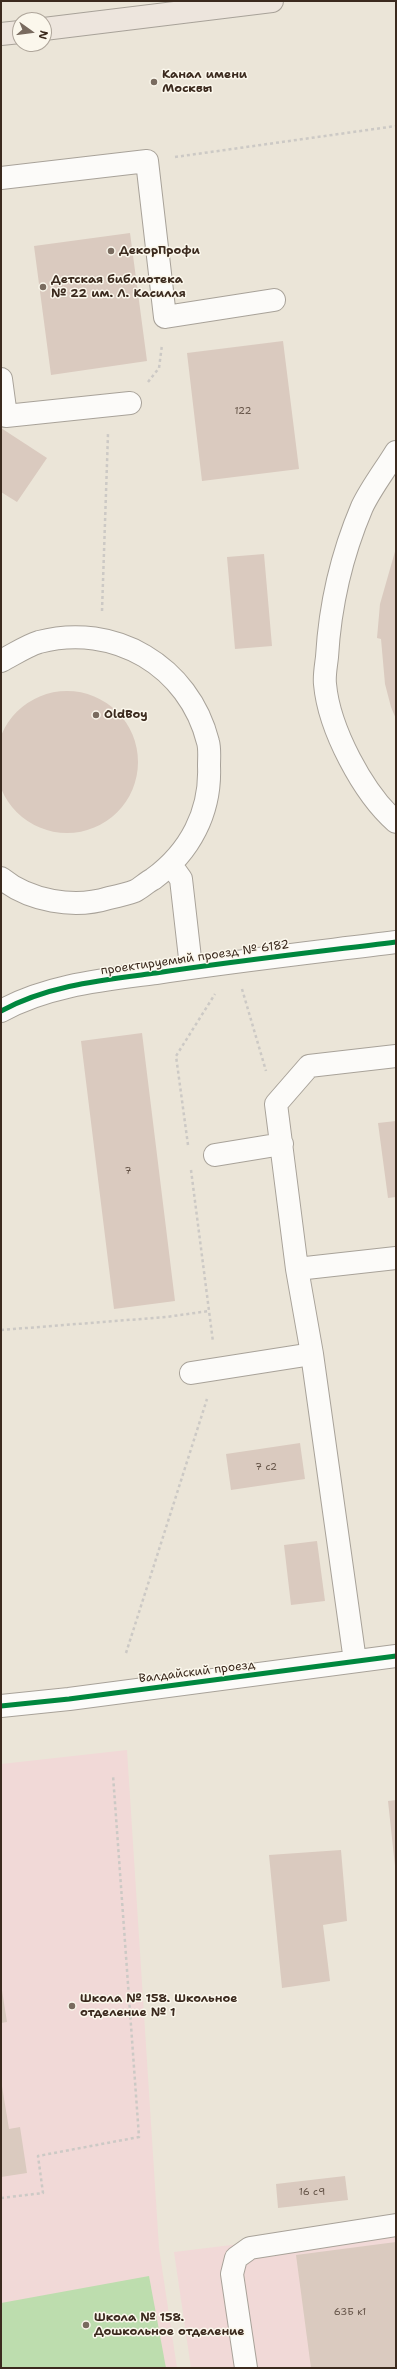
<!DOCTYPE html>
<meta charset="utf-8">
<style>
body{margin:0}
#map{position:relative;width:397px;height:2369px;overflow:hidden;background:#ebe5d8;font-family:"Shantell Sans",sans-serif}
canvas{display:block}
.frame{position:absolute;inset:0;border:2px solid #3b2a1e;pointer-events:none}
.north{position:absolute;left:12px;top:12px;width:40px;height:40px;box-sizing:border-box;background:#fbf7ec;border:1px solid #aea59a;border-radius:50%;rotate:104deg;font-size:11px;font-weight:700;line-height:16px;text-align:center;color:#3b2a1e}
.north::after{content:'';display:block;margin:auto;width:14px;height:18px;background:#796b5f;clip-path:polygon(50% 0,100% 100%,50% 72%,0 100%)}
</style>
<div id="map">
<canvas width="397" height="2369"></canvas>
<div class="frame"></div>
<div class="north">N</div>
</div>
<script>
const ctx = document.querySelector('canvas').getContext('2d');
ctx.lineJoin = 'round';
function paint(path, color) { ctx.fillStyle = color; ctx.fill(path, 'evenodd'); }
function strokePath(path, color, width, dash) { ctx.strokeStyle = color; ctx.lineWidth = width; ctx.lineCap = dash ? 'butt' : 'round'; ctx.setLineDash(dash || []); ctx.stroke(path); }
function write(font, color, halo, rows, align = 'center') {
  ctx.font = font + ' "Shantell Sans",sans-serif'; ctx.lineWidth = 3; ctx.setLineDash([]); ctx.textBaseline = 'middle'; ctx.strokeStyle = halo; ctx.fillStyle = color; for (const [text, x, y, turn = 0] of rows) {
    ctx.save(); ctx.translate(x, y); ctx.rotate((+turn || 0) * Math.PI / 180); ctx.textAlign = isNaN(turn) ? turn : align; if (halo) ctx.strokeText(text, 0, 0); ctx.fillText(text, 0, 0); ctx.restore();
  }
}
const built = new Path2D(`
 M 127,1750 L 159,2248 L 177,2368 L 1,2368 L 1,1764 Z
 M 396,2225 L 396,2368 L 191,2368 L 174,2252 Z`);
const green = new Path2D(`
 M 149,2276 L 166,2368 L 1,2368 L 1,2303 Z`);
const building = new Path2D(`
 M 130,233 L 147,361 L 51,375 L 34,246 Z
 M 283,341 L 299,469 L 202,481 L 187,353 Z
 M 1,428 L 47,458 L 17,502 L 1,492 Z
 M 396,548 L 396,719 L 391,707 L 385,684 L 381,639 L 377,638 L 380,604 Z
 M 264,554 L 272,646 L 235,649 L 227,557 Z
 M-4 762a71 71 0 1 1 142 0a71 71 0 1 1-142 0Z
 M 142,1033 L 175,1301 L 114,1309 L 81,1041 Z
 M 396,1121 L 396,1197 L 388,1198 L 378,1123 Z
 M 300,1443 L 305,1479 L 231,1490 L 226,1454 Z
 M 317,1541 L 325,1601 L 291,1605 L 284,1545 Z
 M 396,1800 L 396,1866 L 395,1866 L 388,1801 Z
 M 341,1850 L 347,1921 L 323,1925 L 330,1981 L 282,1988 L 269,1855 Z
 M 1,1984 L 7,2022 L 1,2023 Z
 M 1,2080 L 9,2129 L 20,2127 L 27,2173 L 1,2177 Z
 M 345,2176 L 348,2200 L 278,2208 L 276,2184 Z
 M 396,2242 L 396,2368 L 311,2368 L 296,2255 Z`);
const path = new Path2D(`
 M 175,157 L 396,126
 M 148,382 L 159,368 L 162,345
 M 102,611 L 108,434
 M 242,989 L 266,1071
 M 188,1145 L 176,1056 L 215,994
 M 191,1170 L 213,1342
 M 1,1330 L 166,1317 L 209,1311
 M 126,1653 L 207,1399
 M 1,2198 L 43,2193 L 38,2156 L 139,2137 L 113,1775`);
const minor = new Path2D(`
 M 1,178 L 147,161 L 165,317 L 274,300
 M 1,379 L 6,416 L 130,403
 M 396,452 C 385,470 371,488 362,507 C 342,554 330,605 327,657 C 326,666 324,676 325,684 C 329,729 363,793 396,822
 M 1,661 C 13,655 26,646 39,642 C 114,622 189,666 208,742 C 210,749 209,758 209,766 C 211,812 190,852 153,879 C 147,882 141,888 135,891 C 127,894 118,896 109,898 C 74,909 29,901 1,878
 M 171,865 L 181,879 L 191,967
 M 1,1011 C 48,985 103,980 156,973 C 235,961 316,952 396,942
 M 215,1155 L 282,1144
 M 297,1269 L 396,1258
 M 191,1373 L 312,1354
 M 355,1661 L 312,1354 L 297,1269 L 276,1104 L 309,1066 L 396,1056
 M 1,1706 L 69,1699 L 396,1656
 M 246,2368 L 232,2274 L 236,2258 L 250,2248 L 396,2225`);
const major = new Path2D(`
 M 44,29 L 272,1
 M 1,34 L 20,32`);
const cycleway = new Path2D(`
 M 1,1011 C 48,985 103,980 156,973 C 235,961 316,952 396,942
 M 1,1706 L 69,1699 L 396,1656`);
const markers = [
 [154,82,4,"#796b5f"],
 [111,251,4,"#796b5f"],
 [43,287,4,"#796b5f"],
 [96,715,4,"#796b5f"],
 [72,2006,4,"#796b5f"],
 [86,2325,4,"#796b5f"]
];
const numberNames = [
 ["122",243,411],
 ["7",128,1171],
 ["7 с2",266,1467],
 ["16 с9",312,2192],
 ["63Б к1",350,2312]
];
const poiNames = [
 ["Канал имени",162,75],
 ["Москвы",162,89],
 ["ДекорПрофи",119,251],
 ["Детская библиотека",51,280],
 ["№ 22 им. Л. Касилля",51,294],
 ["OldBoy",104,715],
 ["Школа № 158. Школьное",80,1999],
 ["отделение № 1",80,2013],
 ["Школа № 158.",94,2318],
 ["Дошкольное отделение",94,2332]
];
const streetNames = [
 ["проектируемый проезд № 6182",195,958,-8],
 ["Валдайский проезд",197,1672,-7]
];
paint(built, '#f1d9d7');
paint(green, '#bdddae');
paint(building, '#dacabf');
strokePath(minor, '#a8a299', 24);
strokePath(major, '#a8a299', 24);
strokePath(path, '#ccc9c5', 2.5, [3, 3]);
strokePath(minor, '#fcfbf9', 22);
strokePath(major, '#ede5dd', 22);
strokePath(cycleway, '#00873e', 5);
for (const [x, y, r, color] of markers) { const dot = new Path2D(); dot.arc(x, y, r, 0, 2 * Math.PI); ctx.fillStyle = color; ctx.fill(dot); strokePath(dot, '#fbf7ec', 1.5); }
write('10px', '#635246', null, numberNames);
write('bold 12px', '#3b2a1e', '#fbf7ec', poiNames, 'left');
write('12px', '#3b2a1e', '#fbf7ec', streetNames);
</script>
